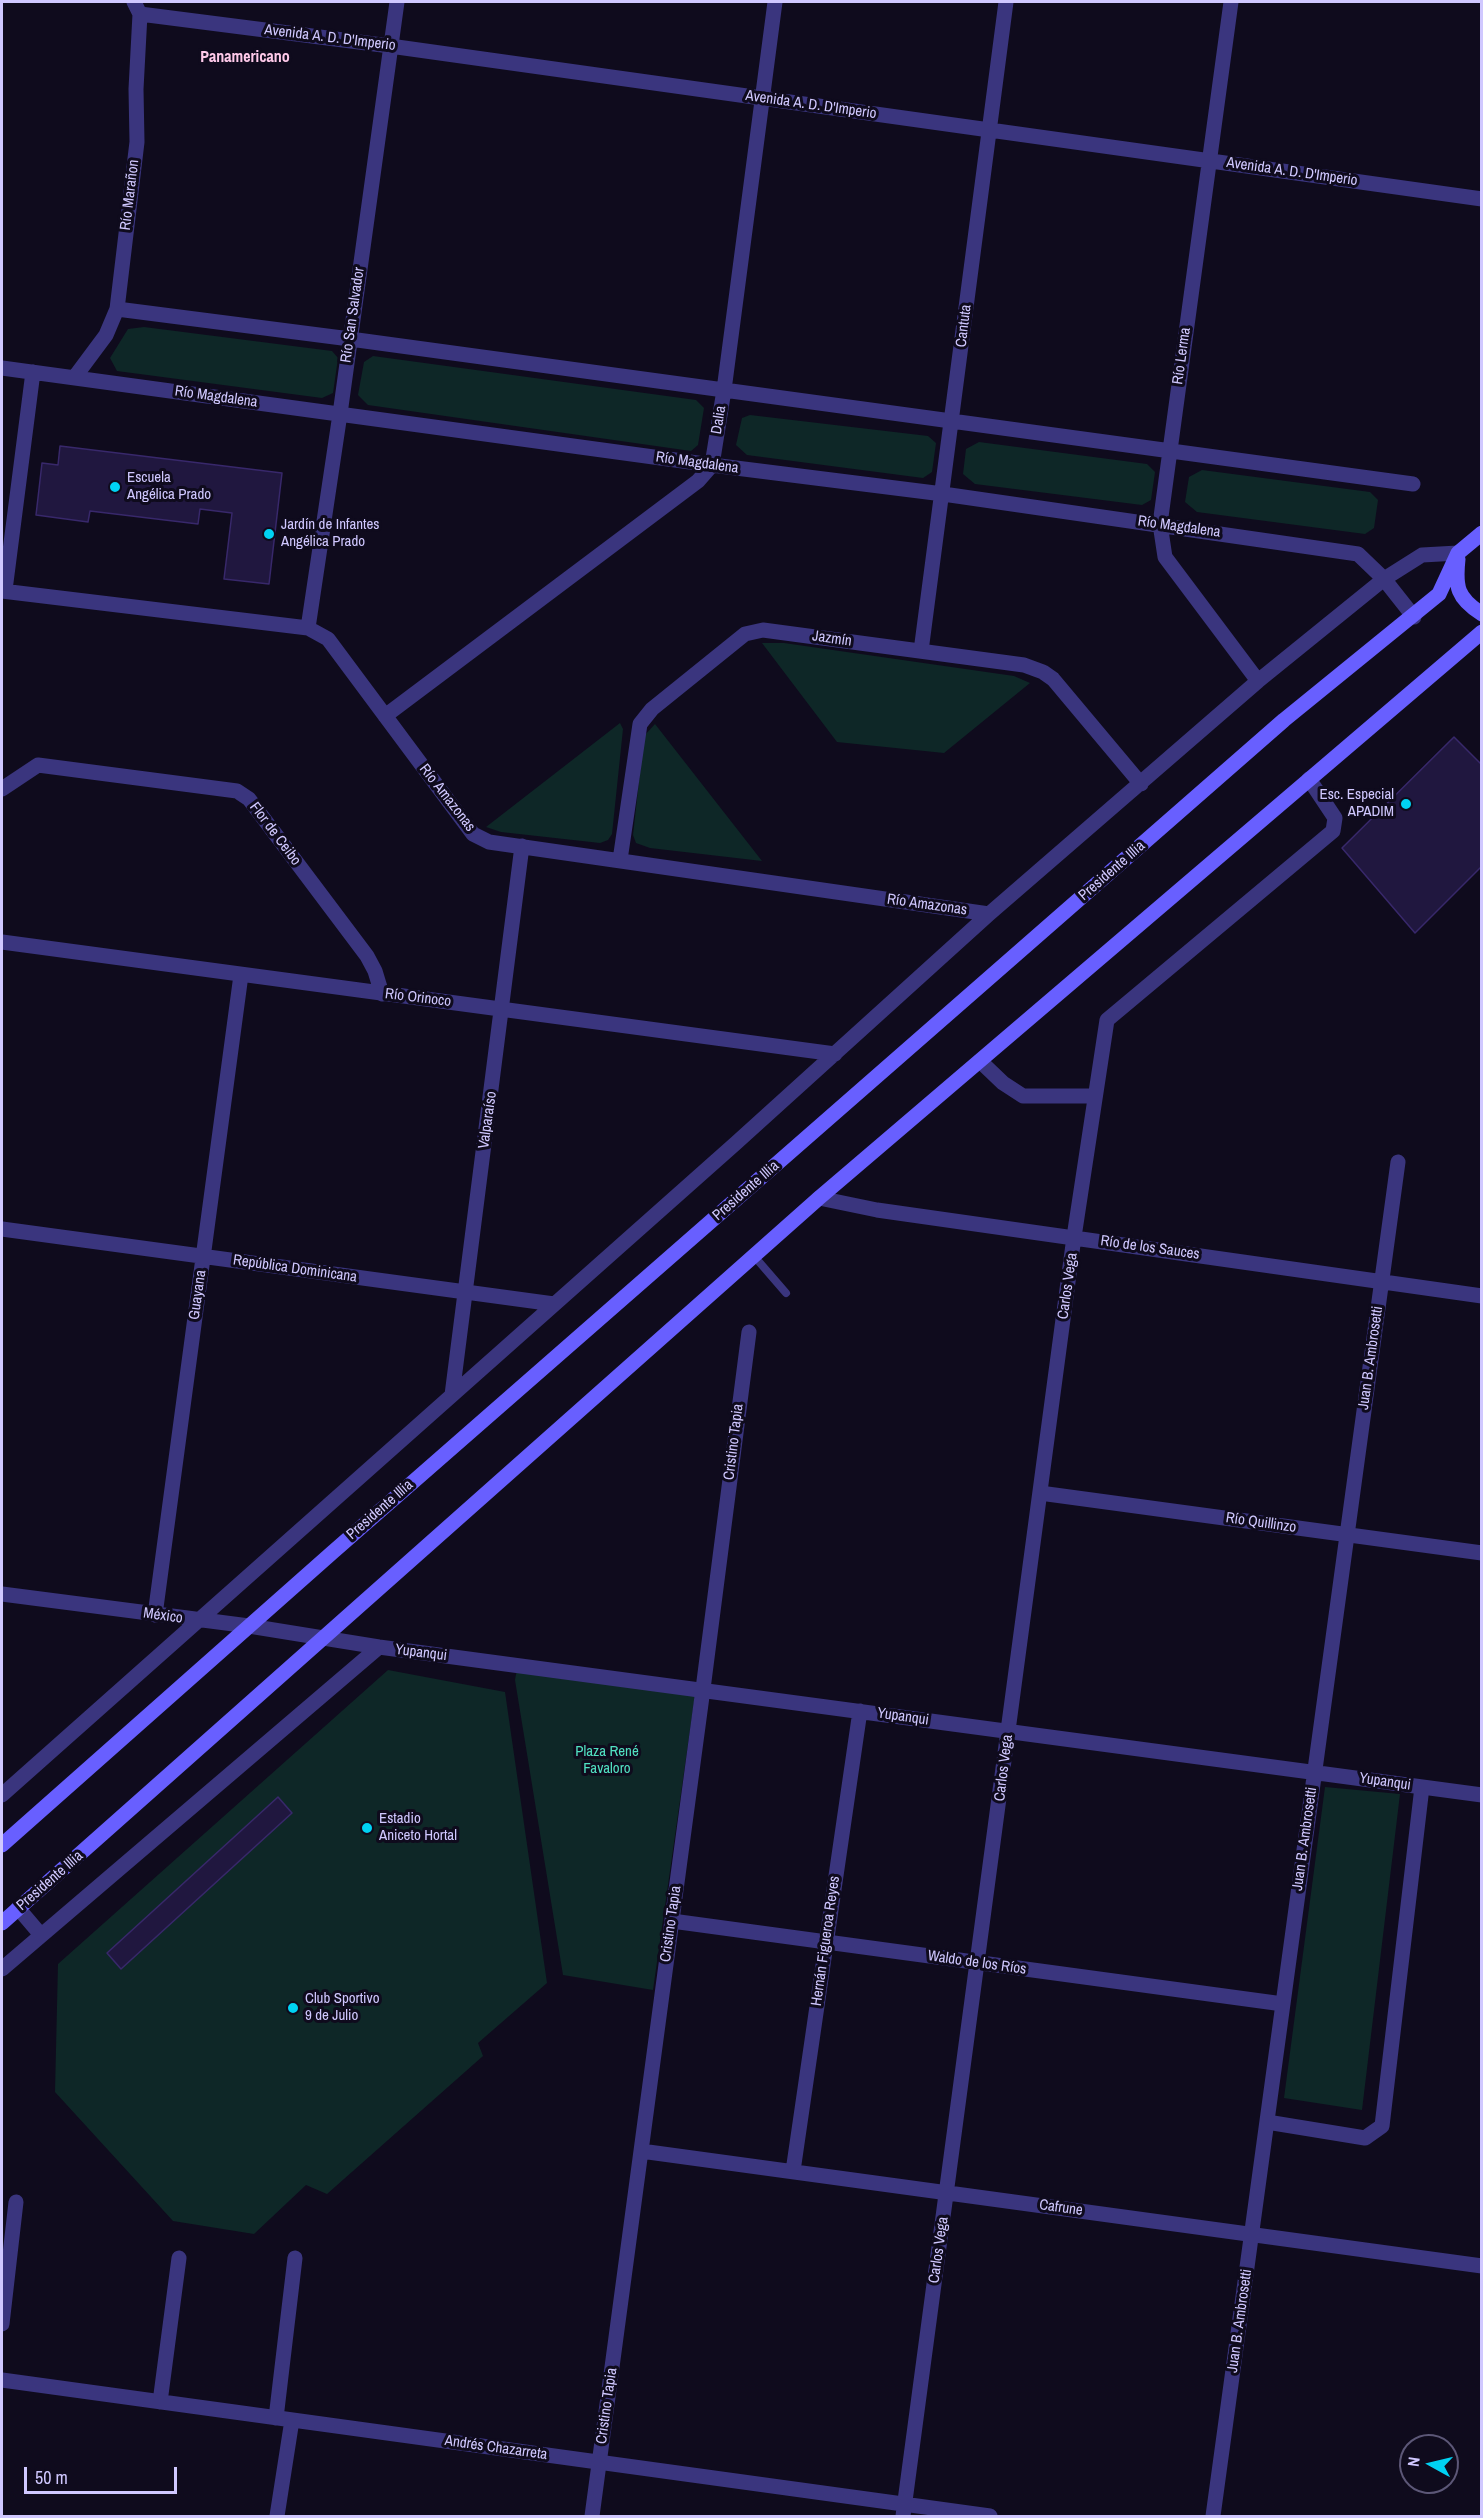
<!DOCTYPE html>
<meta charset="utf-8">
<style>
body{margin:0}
#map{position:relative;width:1483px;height:2518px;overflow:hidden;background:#0f0b1d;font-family:"Archivo Narrow",sans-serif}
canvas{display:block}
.frame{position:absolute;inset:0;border:3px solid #d0c8ff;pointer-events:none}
.north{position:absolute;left:1399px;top:2434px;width:60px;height:60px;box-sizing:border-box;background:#0f0b1d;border:2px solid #5c5777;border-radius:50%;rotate:278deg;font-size:16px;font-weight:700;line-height:24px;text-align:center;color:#d0c8ff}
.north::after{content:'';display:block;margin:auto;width:21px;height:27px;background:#00d2f3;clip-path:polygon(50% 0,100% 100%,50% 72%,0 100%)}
.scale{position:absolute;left:24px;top:2467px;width:153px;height:27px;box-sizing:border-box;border:3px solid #d0c8ff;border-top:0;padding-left:8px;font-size:18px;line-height:21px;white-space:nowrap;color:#d0c8ff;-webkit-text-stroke:4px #0f0b1d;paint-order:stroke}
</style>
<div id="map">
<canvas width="1483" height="2518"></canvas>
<div class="frame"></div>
<div class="north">N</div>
<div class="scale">50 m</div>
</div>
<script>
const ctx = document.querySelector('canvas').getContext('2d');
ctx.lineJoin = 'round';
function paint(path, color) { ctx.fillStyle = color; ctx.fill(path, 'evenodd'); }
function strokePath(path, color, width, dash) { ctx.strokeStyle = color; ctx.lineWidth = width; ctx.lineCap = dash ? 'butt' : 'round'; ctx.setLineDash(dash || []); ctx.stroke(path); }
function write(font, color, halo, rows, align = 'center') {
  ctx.font = font + ' "Archivo Narrow",sans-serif'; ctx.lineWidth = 6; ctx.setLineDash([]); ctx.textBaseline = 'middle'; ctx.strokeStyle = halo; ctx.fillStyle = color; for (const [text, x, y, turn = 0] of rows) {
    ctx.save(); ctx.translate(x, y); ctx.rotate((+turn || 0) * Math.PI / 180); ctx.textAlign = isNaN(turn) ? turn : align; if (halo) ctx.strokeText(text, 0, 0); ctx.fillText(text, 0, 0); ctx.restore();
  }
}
const green = new Path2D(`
 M 144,327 L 332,351 L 338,358 L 333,393 L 322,398 L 117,371 L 110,358 L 128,329 Z
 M 373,356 L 696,400 L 704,408 L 698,445 L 691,451 L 368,405 L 358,395 L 364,362 Z
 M 750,415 L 928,436 L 936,443 L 932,472 L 923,478 L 747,455 L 736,445 L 742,418 Z
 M 979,442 L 1147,464 L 1155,472 L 1151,500 L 1142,505 L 975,484 L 963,474 L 966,449 Z
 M 1202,470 L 1370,492 L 1378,500 L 1374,528 L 1365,534 L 1197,512 L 1185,502 L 1189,477 Z
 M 762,643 L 784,643 L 1014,676 L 1030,683 L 944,753 L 837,742 Z
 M 620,723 L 623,729 L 612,834 L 608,840 L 600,843 L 501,832 L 486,827 Z
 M 655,724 L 762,861 L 650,848 L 636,843 L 633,835 L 644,736 Z
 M 517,1669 L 695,1695 L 653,1990 L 563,1975 L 515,1680 Z
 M 388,1670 L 505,1692 L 547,1983 L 478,2043 L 483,2056 L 327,2194 L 306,2185 L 254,2234 L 173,2221 L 55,2092 L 58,1964 Z
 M 1325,1787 L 1400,1794 L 1362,2110 L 1284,2098 Z`);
const building = new Path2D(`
 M 60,446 L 282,473 L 269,584 L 224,579 L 232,513 L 200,509 L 198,524 L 90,511 L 88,522 L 36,515 L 42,463 L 58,465 Z
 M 1454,737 L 1482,765 L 1482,866 L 1415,933 L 1342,848 Z
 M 278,1797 L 292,1813 L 121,1969 L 107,1953 Z`);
const lane = new Path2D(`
 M 754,1256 L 786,1293`);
const street = new Path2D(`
 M 1231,2 L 1160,524 L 1165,557 L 1258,681
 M 140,14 L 390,46 L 1482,199
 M 117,309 L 350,339 L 1413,484
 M 2,368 L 712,465 L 943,494 L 1358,554 L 1384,579 L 1414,617
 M 74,378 L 106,335 L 117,309 L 137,142 L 136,89 L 140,14 L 134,2
 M 5,590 L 33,372
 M 2,591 L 308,628 L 328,639 L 473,834 L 489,842 L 989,914
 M 308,628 L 340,414 L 397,2
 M 921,651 L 1006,2
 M 385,716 L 698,481 L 712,465 L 724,390 L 775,2
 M 2,789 L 38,765 L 237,791 L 249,799 L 367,956 L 375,971 L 382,994
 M 620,860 L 640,724 L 652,709 L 745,634 L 763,630 L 1024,665 L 1043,672 L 1053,679 L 1141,784
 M 2,942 L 835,1054
 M 980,1061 L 1003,1083 L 1023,1096 L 1094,1096
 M 819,1198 L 877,1210 L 1482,1296
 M 2,1229 L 554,1304
 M 452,1395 L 522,846
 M 1040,1493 L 1482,1553
 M 2,1594 L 249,1626 L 379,1647 L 1482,1795
 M 155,1615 L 241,975
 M 2,1795 L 736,1143 L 989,914 L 1258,681 L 1384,579 L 1422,555 L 1458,553
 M 18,1908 L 41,1935
 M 672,1921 L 1283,2004
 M 2,1969 L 379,1647
 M 1267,2122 L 1365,2138 L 1382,2126 L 1422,1787
 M 641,2151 L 1482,2266
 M 793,2171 L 860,1711
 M 2,2324 L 16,2202
 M 2,2380 L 990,2516
 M 160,2402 L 179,2258
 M 276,2418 L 295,2258
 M 277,2516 L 292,2420
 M 592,2516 L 703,1689 L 749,1332
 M 903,2516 L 1074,1237 L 1107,1020 L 1333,831 L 1335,818 L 1309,779
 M 1213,2516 L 1398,1162`);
const secondary = new Path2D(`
 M 1458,559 C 1455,587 1457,598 1482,614
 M 2,1845 L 334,1551 L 1284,720 L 1439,594 L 1458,553 L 1482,533
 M 2,1923 L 819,1198 L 1482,632`);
const markers = [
 [115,487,6,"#00d2f3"],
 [269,534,6,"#00d2f3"],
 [1406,804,6,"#00d2f3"],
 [367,1828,6,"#00d2f3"],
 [293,2008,6,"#00d2f3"]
];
const streetNames = [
 ["Avenida A. D. D'Imperio",330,38,7],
 ["Avenida A. D. D'Imperio",811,105,8],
 ["Avenida A. D. D'Imperio",1292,172,8],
 ["Río Marañon",130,195,-83],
 ["Río San Salvador",353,315,-82],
 ["Cantuta",964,326,-83],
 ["Río Lerma",1182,356,-82],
 ["Río Magdalena",216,397,8],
 ["Dalia",719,420,-81],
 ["Río Magdalena",697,463,8],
 ["Río Magdalena",1179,527,8],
 ["Jazmín",832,639,8],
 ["Río Amazonas",447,798,52],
 ["Flor de Ceibo",275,834,53],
 ["Presidente Illia",1112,871,-41],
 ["Río Amazonas",927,905,8],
 ["Río Orinoco",418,998,7],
 ["Valparaíso",488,1120,-82],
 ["Presidente Illia",746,1191,-41],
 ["Río de los Sauces",1150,1248,8],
 ["República Dominicana",295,1269,8],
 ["Carlos Vega",1068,1286,-82],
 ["Guayana",198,1295,-82],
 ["Juan B. Ambrosetti",1371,1358,-82],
 ["Cristino Tapia",734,1442,-83],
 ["Presidente Illia",380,1510,-41],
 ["Río Quillinzo",1261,1523,8],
 ["México",163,1616,8],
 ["Yupanqui",421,1653,7],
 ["Yupanqui",903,1717,8],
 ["Carlos Vega",1004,1768,-83],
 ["Yupanqui",1385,1782,8],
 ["Juan B. Ambrosetti",1305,1839,-82],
 ["Presidente Illia",50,1881,-41],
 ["Cristino Tapia",671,1924,-82],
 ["Hernán Figueroa Reyes",826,1941,-82],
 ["Waldo de los Ríos",977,1963,8],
 ["Cafrune",1061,2208,8],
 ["Carlos Vega",939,2250,-82],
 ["Juan B. Ambrosetti",1240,2321,-82],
 ["Cristino Tapia",607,2406,-82],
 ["Andrés Chazarreta",496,2448,8]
];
const poiNames = [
 ["Escuela",127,478],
 ["Angélica Prado",127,495],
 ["Jardín de Infantes",281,525],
 ["Angélica Prado",281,542],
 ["Esc. Especial",1394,795,"right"],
 ["APADIM",1394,812,"right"],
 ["Estadio",379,1819],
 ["Aniceto Hortal",379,1836],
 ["Club Sportivo",305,1999],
 ["9 de Julio",305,2016]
];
const parkNames = [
 ["Plaza René",607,1752],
 ["Favaloro",607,1769]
];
const neighbourhoodNames = [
 ["Panamericano",245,58]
];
paint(green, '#0e2727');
paint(building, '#20173f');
strokePath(building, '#38286b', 1.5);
strokePath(lane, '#3a357e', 8);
strokePath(street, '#3a357e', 15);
strokePath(secondary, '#685fff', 15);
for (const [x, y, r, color] of markers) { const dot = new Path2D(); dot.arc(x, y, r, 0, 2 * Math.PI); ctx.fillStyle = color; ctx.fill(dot); strokePath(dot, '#0f0b1d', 2); }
write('15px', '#d0c8ff', '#0f0b1d', streetNames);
write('15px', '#d0c8ff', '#0f0b1d', poiNames, 'left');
write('15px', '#51e1c2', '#0f0b1d', parkNames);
write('bold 16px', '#ffcaea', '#0f0b1d', neighbourhoodNames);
</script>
